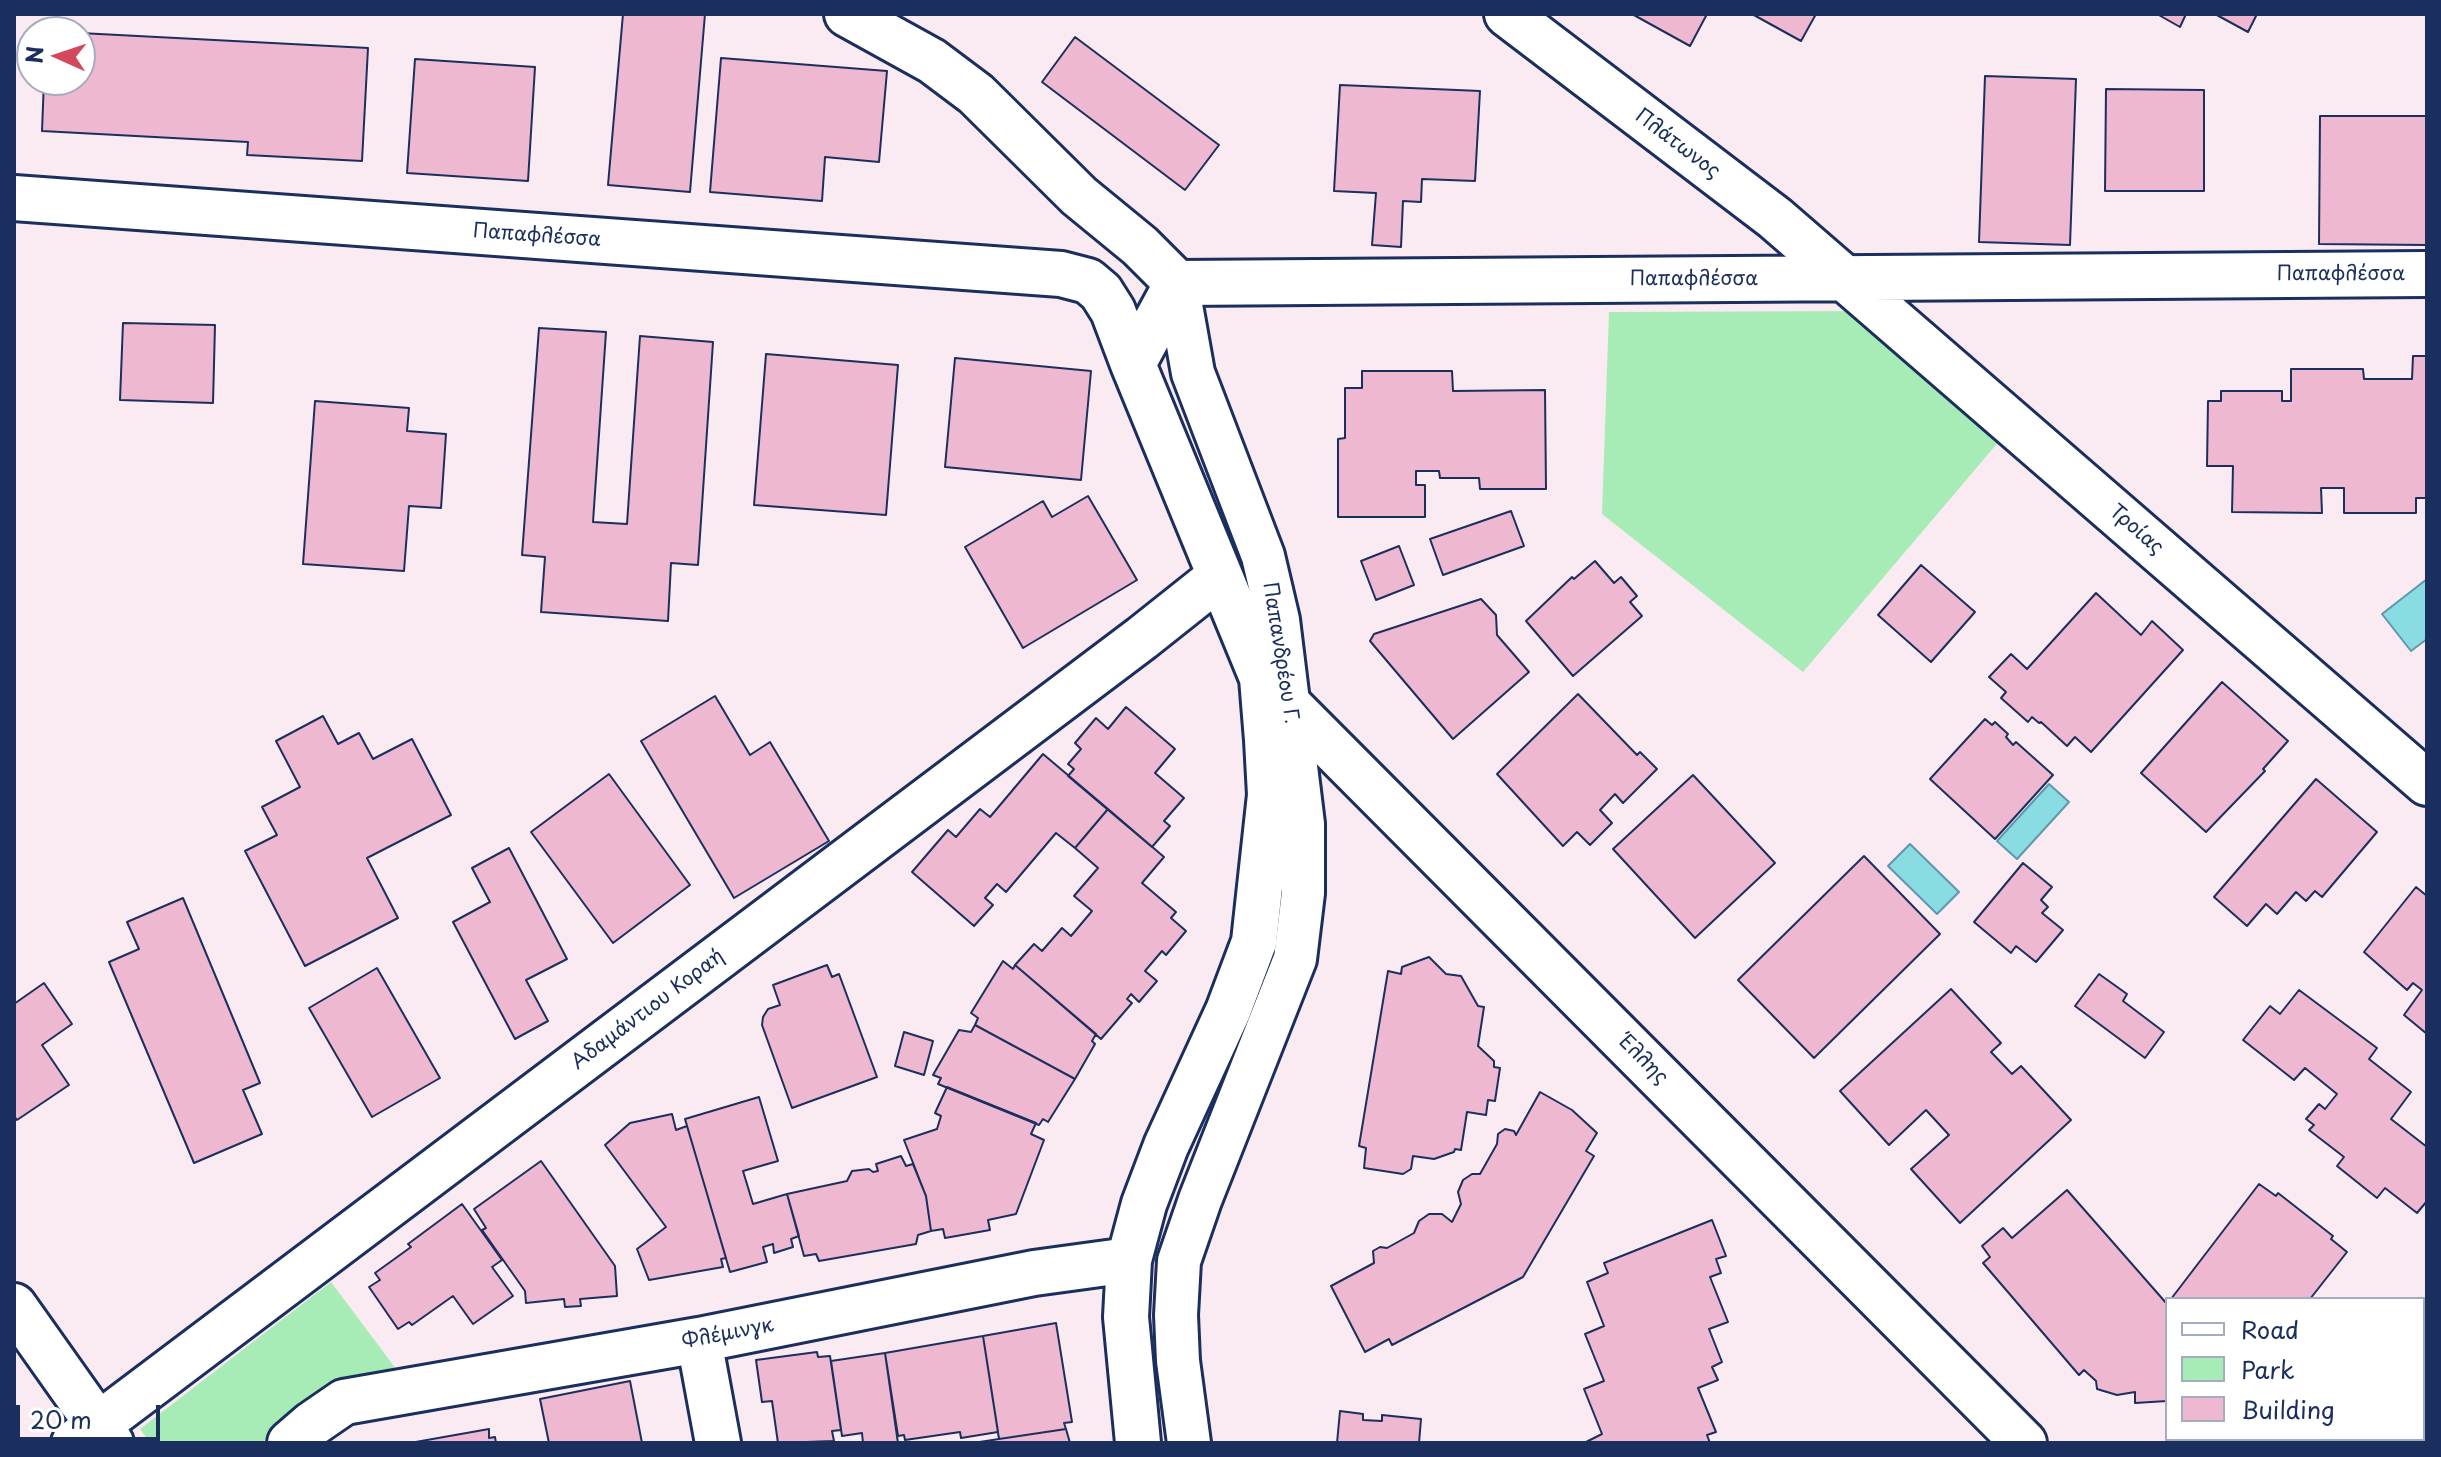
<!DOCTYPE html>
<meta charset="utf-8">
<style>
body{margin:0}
#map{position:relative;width:2441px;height:1457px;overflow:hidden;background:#faeaf1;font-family:"Playpen Sans",sans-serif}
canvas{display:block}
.frame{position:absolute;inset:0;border:16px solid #1b2f5e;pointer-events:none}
.legend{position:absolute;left:2165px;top:1297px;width:260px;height:144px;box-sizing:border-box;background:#fff;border:2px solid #a4acbf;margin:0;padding:10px 14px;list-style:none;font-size:24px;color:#1b2f5e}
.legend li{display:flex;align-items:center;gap:16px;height:40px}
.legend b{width:40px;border:2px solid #a4acbf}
.north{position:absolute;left:16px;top:16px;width:80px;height:80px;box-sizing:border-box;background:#fff;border:2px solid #a4acbf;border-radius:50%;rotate:273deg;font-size:22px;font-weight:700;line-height:32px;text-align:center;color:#1b2f5e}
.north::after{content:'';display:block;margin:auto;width:28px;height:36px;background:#d1495b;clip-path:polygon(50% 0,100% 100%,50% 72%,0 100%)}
.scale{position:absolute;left:16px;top:1405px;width:144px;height:36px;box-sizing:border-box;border:4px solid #1b2f5e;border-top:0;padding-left:10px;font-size:24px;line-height:28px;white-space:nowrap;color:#1b2f5e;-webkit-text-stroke:6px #fff;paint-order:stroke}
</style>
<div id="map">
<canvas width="2441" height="1457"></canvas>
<div class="frame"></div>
<ul class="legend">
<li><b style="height:10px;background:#fff"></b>Road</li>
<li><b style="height:22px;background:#a7ecb7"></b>Park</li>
<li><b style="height:22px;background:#efb8d1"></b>Building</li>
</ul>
<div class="north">N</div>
<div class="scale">20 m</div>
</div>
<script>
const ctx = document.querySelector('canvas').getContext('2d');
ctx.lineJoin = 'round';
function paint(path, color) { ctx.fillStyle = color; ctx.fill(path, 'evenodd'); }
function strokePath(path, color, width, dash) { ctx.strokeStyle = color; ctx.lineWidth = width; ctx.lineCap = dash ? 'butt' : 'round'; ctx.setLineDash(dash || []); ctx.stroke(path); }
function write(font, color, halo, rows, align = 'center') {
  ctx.font = font + ' "Playpen Sans",sans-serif'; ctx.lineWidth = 8; ctx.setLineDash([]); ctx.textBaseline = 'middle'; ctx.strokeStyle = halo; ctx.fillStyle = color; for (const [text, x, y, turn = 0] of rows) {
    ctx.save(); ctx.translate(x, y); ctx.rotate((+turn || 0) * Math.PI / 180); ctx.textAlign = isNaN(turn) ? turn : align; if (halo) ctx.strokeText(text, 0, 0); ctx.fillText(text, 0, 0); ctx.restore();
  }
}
const green = new Path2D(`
 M 1868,311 L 2001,439 L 1803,672 L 1602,514 L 1609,312 Z
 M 331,1282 L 402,1377 L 326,1388 L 261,1443 L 150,1443 L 140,1429 Z`);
const water = new Path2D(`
 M 2427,579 L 2427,639 L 2411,651 L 2382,614 Z
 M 2049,784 L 2069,802 L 2017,859 L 1997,841 Z
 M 1910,844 L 1959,892 L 1937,914 L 1888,866 Z`);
const building = new Path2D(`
 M 623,14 L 705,14 L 690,192 L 608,185 Z
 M 1632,14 L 1707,14 L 1690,46 Z
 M 1752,14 L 1816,14 L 1801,41 Z
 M 2157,14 L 2186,14 L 2180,27 Z
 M 2215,14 L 2257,14 L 2248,32 Z
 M 80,33 L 368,48 L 362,161 L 247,155 L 248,142 L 42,131 L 44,80 L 80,80 Z
 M 1075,37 L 1219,145 L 1185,190 L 1042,82 Z
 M 721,58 L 887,71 L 879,162 L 825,157 L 822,201 L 710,192 Z
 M 415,59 L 535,67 L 528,181 L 407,173 Z
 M 1985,76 L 2076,79 L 2070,245 L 1979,242 Z
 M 1340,85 L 1480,91 L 1475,181 L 1422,179 L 1421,202 L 1403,201 L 1401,247 L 1372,245 L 1376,193 L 1334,191 Z
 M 2106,89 L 2204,90 L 2204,191 L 2105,191 Z
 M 2320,116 L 2427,116 L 2427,245 L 2319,244 Z
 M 123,323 L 215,325 L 213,403 L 120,400 Z
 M 539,328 L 606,332 L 593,522 L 627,524 L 640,336 L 713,342 L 698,565 L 671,563 L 668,621 L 541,612 L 545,557 L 522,555 Z
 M 766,354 L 898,365 L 886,515 L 754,505 Z
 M 2413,356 L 2427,356 L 2427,498 L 2416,498 L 2416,513 L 2344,513 L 2344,488 L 2321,488 L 2322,513 L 2232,512 L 2233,466 L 2207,466 L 2208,401 L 2221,401 L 2221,391 L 2282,391 L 2282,401 L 2291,401 L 2291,369 L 2363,369 L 2364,379 L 2412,379 Z
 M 955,358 L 1091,371 L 1081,480 L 945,467 Z
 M 1362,371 L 1452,371 L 1453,391 L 1545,390 L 1546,489 L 1480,489 L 1479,478 L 1440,478 L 1439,471 L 1416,471 L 1416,485 L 1425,485 L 1425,517 L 1338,517 L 1338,439 L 1345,438 L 1345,388 L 1362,388 Z
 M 315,401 L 409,408 L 407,431 L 446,434 L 441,508 L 409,506 L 404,571 L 303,564 Z
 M 1088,496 L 1137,580 L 1023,648 L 965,547 L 1043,501 L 1052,517 Z
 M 1511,511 L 1524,546 L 1443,575 L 1430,539 Z
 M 1399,546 L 1414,585 L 1376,600 L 1361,561 Z
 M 1595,561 L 1614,583 L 1621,577 L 1637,596 L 1630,602 L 1642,616 L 1573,676 L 1526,621 L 1572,577 L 1574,579 Z
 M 1921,565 L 1975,612 L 1931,662 L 1878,615 Z
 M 2096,593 L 2141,635 L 2152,621 L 2183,650 L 2091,752 L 2075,737 L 2067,746 L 2041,722 L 2039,723 L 2032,717 L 2028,722 L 2001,698 L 2006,692 L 1989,677 L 2011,654 L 2027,669 Z
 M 1481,599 L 1496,615 L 1497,635 L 1529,672 L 1453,739 L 1370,641 L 1374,634 Z
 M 2222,682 L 2288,741 L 2263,769 L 2265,771 L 2206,832 L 2141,773 Z
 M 1578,694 L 1637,755 L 1640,752 L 1657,769 L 1623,803 L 1615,794 L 1600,810 L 1612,823 L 1590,845 L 1577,832 L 1563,846 L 1497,774 Z
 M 715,696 L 750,755 L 770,742 L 829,841 L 734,898 L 641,741 Z
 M 1126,707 L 1175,749 L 1155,773 L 1184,798 L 1164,821 L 1170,826 L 1152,847 L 1068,776 L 1074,769 L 1068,764 L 1081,749 L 1075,743 L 1096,718 L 1108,729 Z
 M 323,716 L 338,744 L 359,733 L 373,759 L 412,739 L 451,815 L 367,858 L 398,918 L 305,966 L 245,851 L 277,835 L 262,807 L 300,787 L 276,741 Z
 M 1985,719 L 1992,725 L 1995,722 L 2008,734 L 2006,737 L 2013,745 L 2016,742 L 2053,775 L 1995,839 L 1930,779 Z
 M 1043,754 L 1108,809 L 1075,848 L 1056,833 L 1006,892 L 997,884 L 985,898 L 993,905 L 974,926 L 912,872 L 948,830 L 956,837 L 980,809 L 990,817 Z
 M 609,774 L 690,885 L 613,943 L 531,832 Z
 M 1693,775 L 1775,863 L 1695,938 L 1613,849 Z
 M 2316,779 L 2377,832 L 2322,897 L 2315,891 L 2306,901 L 2296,892 L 2277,914 L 2266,904 L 2247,926 L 2214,897 Z
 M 1108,809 L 1164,857 L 1142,883 L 1176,912 L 1171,918 L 1186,931 L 1166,955 L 1162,951 L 1145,971 L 1157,981 L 1139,1002 L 1131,994 L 1127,999 L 1132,1003 L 1101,1039 L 1015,965 L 1034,944 L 1042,951 L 1062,928 L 1071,936 L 1092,911 L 1074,896 L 1098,868 L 1075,848 Z
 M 509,848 L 567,959 L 526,980 L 548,1021 L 515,1039 L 453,922 L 490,902 L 472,868 Z
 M 1864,856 L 1940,934 L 1814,1058 L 1738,980 Z
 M 2023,863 L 2052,887 L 2041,900 L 2048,907 L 2042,913 L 2063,930 L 2036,962 L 2016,946 L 2011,953 L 1974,922 Z
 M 2416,887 L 2427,896 L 2427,1034 L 2404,1015 L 2422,990 L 2413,983 L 2407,990 L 2364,952 Z
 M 183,898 L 260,1083 L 243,1090 L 262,1134 L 194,1163 L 109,962 L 139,949 L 127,922 Z
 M 1429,957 L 1446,974 L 1461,976 L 1478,1006 L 1484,1007 L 1478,1046 L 1494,1061 L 1494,1067 L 1500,1068 L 1495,1101 L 1488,1100 L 1486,1115 L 1467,1112 L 1461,1150 L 1455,1149 L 1454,1152 L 1434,1159 L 1413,1156 L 1411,1169 L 1403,1174 L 1364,1168 L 1366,1148 L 1359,1146 L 1388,971 L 1401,974 L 1402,967 Z
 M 1003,961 L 1013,969 L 1015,965 L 1096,1034 L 1092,1041 L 1095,1044 L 1075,1079 L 975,1025 L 978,1018 L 971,1013 Z
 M 827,965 L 832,977 L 839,974 L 877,1077 L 792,1108 L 762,1025 L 763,1017 L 768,1009 L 780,1005 L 773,985 Z
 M 377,968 L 440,1078 L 372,1117 L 309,1008 Z
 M 2099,974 L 2127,994 L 2123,1001 L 2164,1032 L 2145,1058 L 2075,1006 Z
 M 44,983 L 72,1024 L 42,1045 L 69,1085 L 17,1120 L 14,1116 L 14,1004 Z
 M 1951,989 L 2001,1043 L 1991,1052 L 2012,1074 L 2021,1066 L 2071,1120 L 1960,1223 L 1911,1169 L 1949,1135 L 1926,1110 L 1889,1145 L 1840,1091 Z
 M 2299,990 L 2377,1048 L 2369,1059 L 2411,1092 L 2391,1119 L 2427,1147 L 2427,1201 L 2417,1213 L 2385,1188 L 2377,1198 L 2337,1166 L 2344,1157 L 2309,1130 L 2314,1125 L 2306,1119 L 2319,1104 L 2325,1109 L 2337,1094 L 2305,1068 L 2294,1080 L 2243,1040 L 2270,1006 L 2280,1014 Z
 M 975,1025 L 1075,1079 L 1048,1122 L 1043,1119 L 1039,1125 L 938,1084 L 941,1078 L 933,1075 L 959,1030 L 971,1032 Z
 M 904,1032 L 933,1041 L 924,1075 L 895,1066 Z
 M 947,1087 L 1036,1123 L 1031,1134 L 1044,1140 L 1016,1214 L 988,1220 L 990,1230 L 945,1238 L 943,1229 L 931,1231 L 926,1196 L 904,1140 L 937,1129 L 941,1116 L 935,1113 Z
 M 1540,1092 L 1572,1110 L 1597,1133 L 1586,1151 L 1594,1156 L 1523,1277 L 1392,1345 L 1389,1339 L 1365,1352 L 1331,1286 L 1374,1263 L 1373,1251 L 1380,1247 L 1387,1248 L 1414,1233 L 1419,1221 L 1429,1214 L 1442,1214 L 1452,1222 L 1461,1204 L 1458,1192 L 1463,1180 L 1472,1174 L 1480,1174 L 1497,1144 L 1498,1134 L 1505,1129 L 1514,1131 L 1516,1135 Z
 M 759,1097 L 778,1161 L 743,1171 L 753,1204 L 787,1194 L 799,1236 L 791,1239 L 793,1247 L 774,1253 L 773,1244 L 763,1247 L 767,1262 L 730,1272 L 685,1119 Z
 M 672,1114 L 676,1130 L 687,1126 L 726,1258 L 721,1259 L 723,1267 L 649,1280 L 637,1249 L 666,1227 L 605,1145 L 630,1123 Z
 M 901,1156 L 906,1166 L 913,1164 L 926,1196 L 931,1231 L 918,1235 L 916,1244 L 819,1261 L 816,1254 L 804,1256 L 787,1194 L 847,1181 L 852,1171 L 869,1169 L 873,1172 L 878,1171 L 876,1164 Z
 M 541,1161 L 615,1266 L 617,1296 L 580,1299 L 581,1306 L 565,1307 L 564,1299 L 526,1303 L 525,1291 L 482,1230 L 486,1228 L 474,1209 Z
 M 2259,1184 L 2276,1196 L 2278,1193 L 2333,1236 L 2331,1239 L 2347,1252 L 2310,1299 L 2171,1299 Z
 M 2067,1190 L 2167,1304 L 2167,1401 L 2135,1403 L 2135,1392 L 2117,1395 L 2097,1389 L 2096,1381 L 2084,1370 L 2079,1375 L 1983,1263 L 1990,1257 L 1982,1246 L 2003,1228 L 2012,1238 Z
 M 462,1204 L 502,1260 L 492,1267 L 513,1296 L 473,1324 L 453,1296 L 412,1325 L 409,1322 L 398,1329 L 369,1287 L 380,1280 L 375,1273 L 411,1247 L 408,1244 Z
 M 1712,1220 L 1726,1256 L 1716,1259 L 1721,1273 L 1710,1277 L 1728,1322 L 1709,1329 L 1722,1362 L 1712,1367 L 1718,1380 L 1698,1388 L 1716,1432 L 1707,1435 L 1710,1443 L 1584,1443 L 1602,1434 L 1584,1389 L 1604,1381 L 1585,1334 L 1604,1326 L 1587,1282 L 1608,1273 L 1604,1263 Z
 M 1056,1323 L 1072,1422 L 1064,1423 L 1066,1429 L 999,1439 L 983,1336 Z
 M 983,1336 L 998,1432 L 961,1438 L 960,1432 L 905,1440 L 904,1435 L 898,1436 L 885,1353 Z
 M 817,1352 L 818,1357 L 830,1356 L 841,1430 L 832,1431 L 834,1441 L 778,1443 L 772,1401 L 762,1402 L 756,1360 Z
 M 885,1353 L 898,1443 L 863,1443 L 862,1433 L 842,1436 L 831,1361 Z
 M 630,1381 L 642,1443 L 549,1443 L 540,1399 Z
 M 1340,1411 L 1363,1414 L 1363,1420 L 1382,1421 L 1382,1415 L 1421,1419 L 1419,1443 L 1337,1443 Z
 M 489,1429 L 489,1438 L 495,1437 L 496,1443 L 410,1443 Z
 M 1066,1429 L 1070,1443 L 973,1443 L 999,1439 Z`);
const pedestrian = new Path2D(`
 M 1177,283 L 1193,373 L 1263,556 L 1278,620 L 1303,824 L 1303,893 L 1295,959 L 1200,1200 L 1179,1261 L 1176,1315 L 1178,1361 L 1189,1443`);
const minor = new Path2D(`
 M 847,14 L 932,61 L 976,94 L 1079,196 L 1140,246 L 1177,283
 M 1507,14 L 1775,218 L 2427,783
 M 14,198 L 1061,274 L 1088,281 L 1101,292 L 1113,311 L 1133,364 L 1262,678 L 1267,740 L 1270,795 L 1254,942 L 1228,1011 L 1166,1146 L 1144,1204 L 1129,1260 L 1126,1317 L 1138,1443
 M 1177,283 L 2427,274
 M 1133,364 L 1177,283
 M 1262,678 L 2024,1443
 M 14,1306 L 111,1443
 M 2423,1329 L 2427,1324
 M 699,1340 L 718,1443
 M 74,1443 L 1142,638 L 1220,576
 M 290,1443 L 312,1424 L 344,1402 L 699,1340 L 1034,1273 L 1129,1260
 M 2334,1443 L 2337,1439`);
const streetNames = [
 ["Πλάτωνος",1677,144,37],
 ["Παπαφλέσσα",537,236,4],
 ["Παπαφλέσσα",2341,274],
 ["Παπαφλέσσα",1694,279],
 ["Τροίας",2136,530,41],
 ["Παπανδρέου Γ.",1280,653,81],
 ["Αδαμάντιου Κοραή",648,1010,-37],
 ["Έλλης",1643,1060,45],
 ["Φλέμινγκ",728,1334,-11]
];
paint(green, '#a7ecb7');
paint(water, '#8adce3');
strokePath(water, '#5e97ae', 2);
paint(building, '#efb8d1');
strokePath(building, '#1b2f5e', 2);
strokePath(pedestrian, '#1b2f5e', 48);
strokePath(minor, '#1b2f5e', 50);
strokePath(pedestrian, '#fff', 42);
strokePath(minor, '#fff', 44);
write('20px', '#1b2f5e', '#fff', streetNames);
</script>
